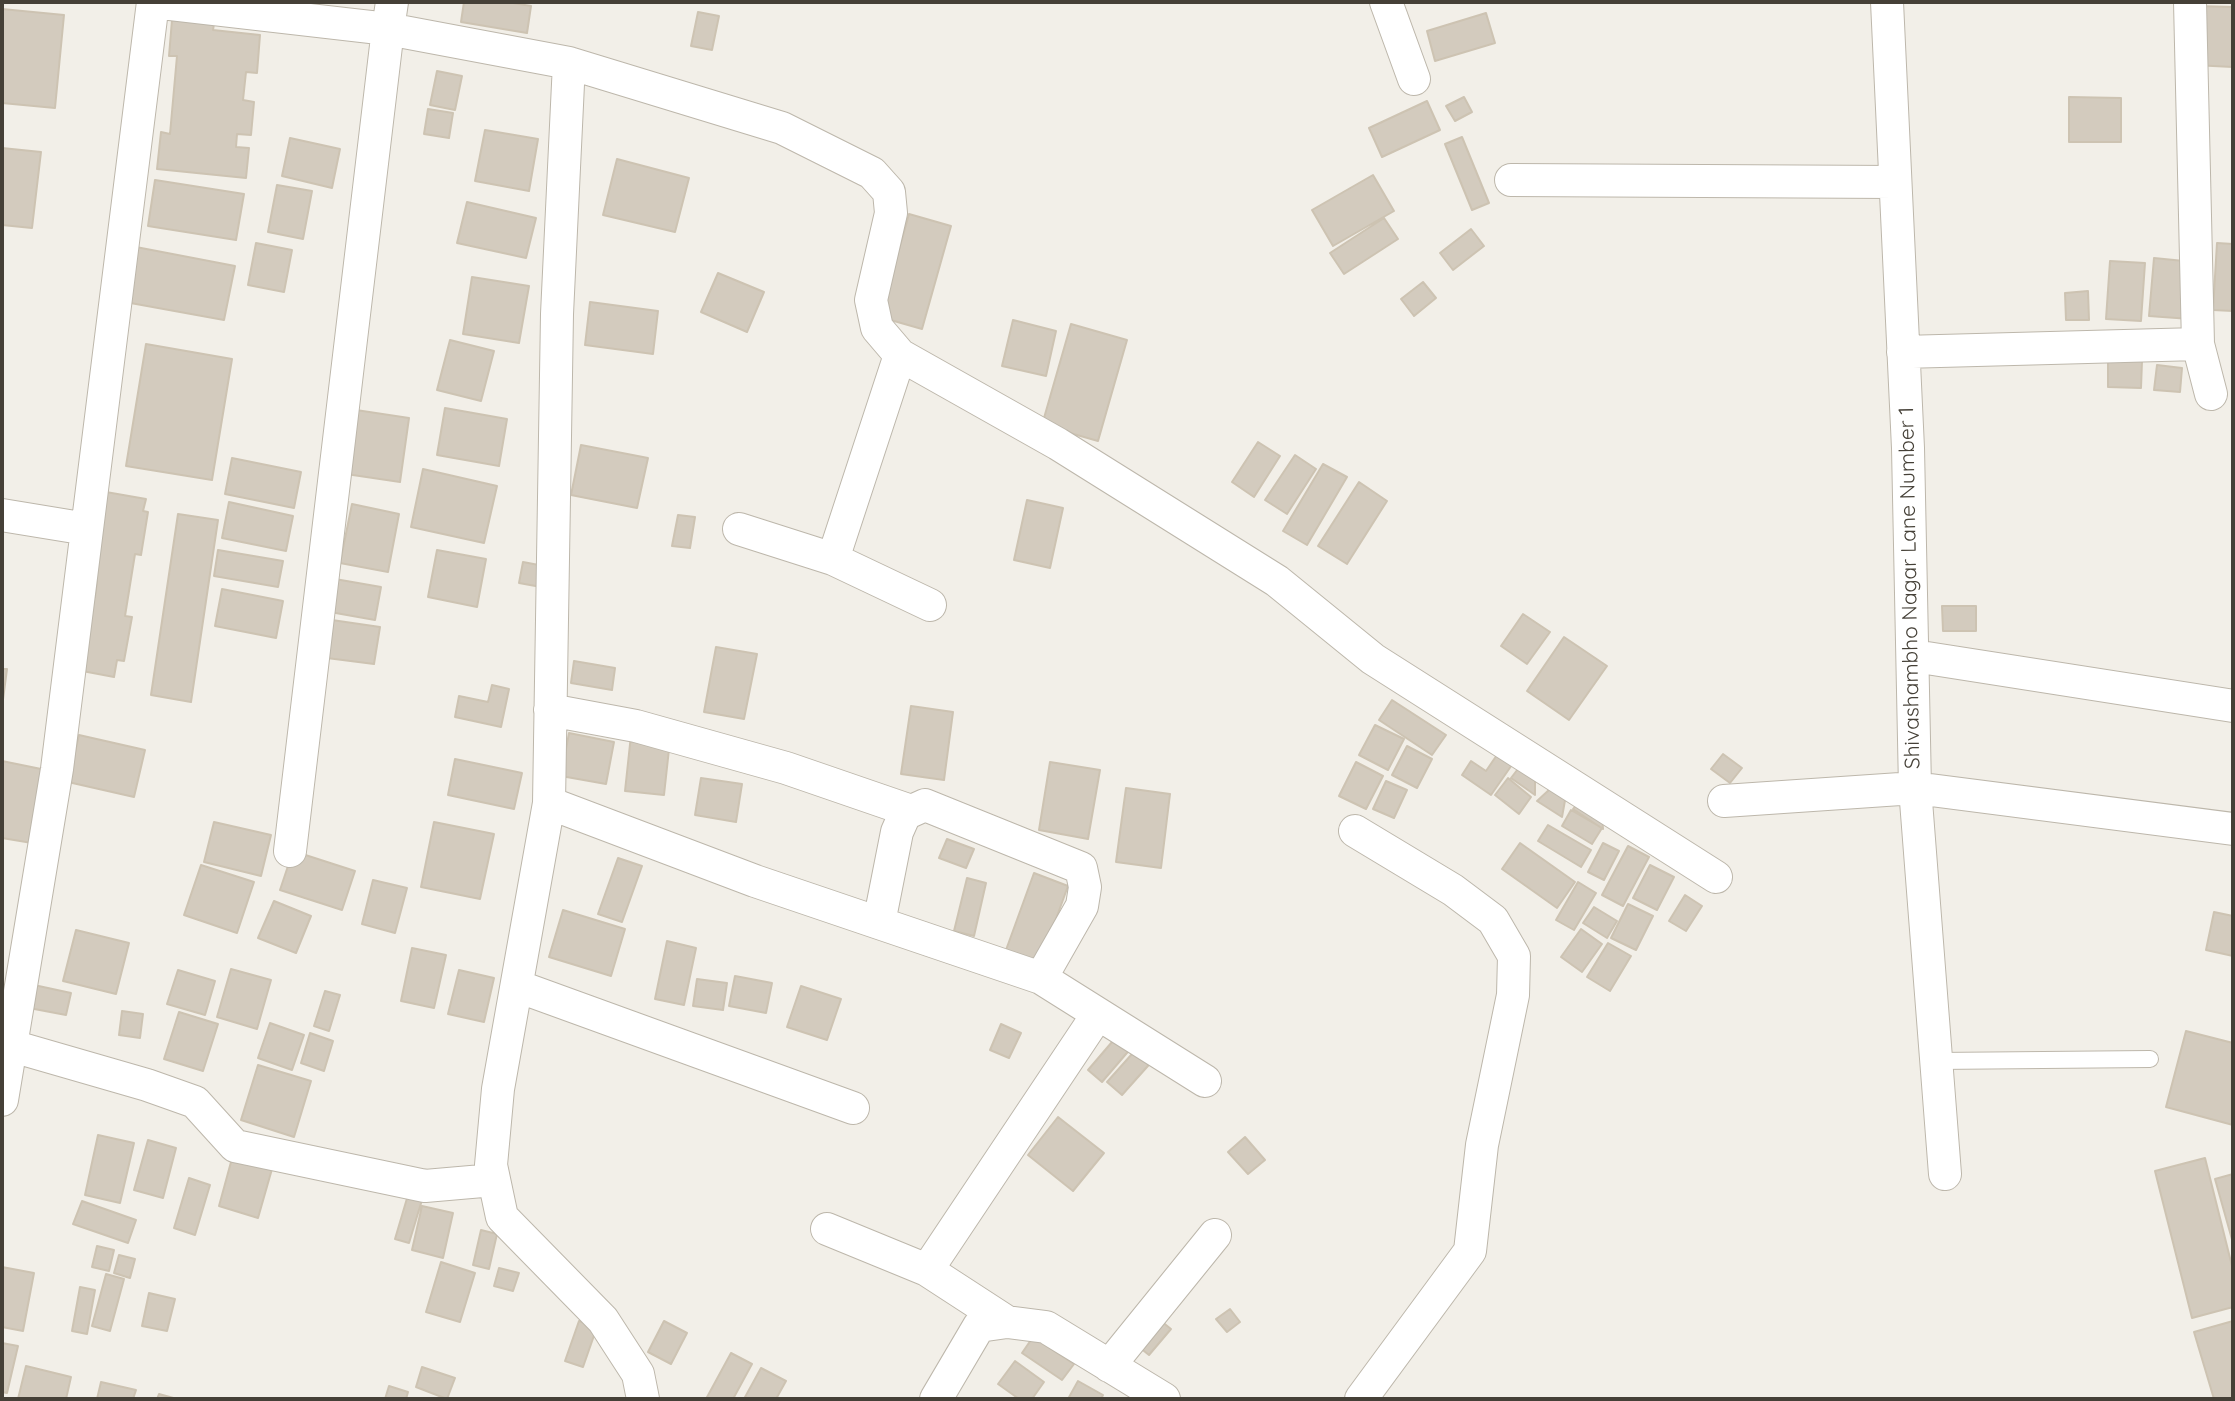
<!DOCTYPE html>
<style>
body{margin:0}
#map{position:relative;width:2235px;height:1401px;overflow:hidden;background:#f2efe8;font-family:Quicksand,sans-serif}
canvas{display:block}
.frame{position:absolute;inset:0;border:4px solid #454037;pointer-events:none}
</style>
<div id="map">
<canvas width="2235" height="1401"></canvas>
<div class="frame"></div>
</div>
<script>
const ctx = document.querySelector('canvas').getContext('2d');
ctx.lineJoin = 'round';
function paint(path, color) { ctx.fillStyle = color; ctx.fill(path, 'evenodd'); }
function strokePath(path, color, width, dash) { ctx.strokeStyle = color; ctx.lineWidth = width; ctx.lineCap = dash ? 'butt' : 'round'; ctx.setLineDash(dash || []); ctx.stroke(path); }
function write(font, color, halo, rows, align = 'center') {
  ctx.font = font + ' Quicksand,sans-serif'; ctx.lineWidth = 7; ctx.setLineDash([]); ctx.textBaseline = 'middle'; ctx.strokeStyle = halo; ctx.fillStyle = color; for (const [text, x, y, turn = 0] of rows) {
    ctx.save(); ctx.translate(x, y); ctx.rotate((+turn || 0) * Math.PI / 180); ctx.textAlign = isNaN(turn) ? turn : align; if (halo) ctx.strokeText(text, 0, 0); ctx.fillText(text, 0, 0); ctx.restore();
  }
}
const building = new Path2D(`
 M 464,2 L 507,2 L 531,6 L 527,33 L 461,22 Z
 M 2195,6 L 2233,7 L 2233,67 L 2193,65 Z
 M 2,9 L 64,15 L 55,108 L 2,103 Z
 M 698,12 L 719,16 L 712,50 L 691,46 Z
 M 1486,13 L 1495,43 L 1435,61 L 1427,31 Z
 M 172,20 L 214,24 L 213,30 L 260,35 L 257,73 L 246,72 L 243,100 L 254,102 L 251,135 L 237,134 L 236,147 L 249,148 L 246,178 L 157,169 L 161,132 L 170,134 L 177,56 L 169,56 Z
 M 437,71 L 462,76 L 455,110 L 430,105 Z
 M 1464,97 L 1472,112 L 1455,121 L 1446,106 Z
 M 2069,97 L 2121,98 L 2121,142 L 2069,142 Z
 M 1427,101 L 1440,130 L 1382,157 L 1369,128 Z
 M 428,109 L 453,113 L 449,138 L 424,134 Z
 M 485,130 L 538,139 L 529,191 L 475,181 Z
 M 1462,137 L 1489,203 L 1472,210 L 1445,144 Z
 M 290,138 L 340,149 L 332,188 L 282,176 Z
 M 2,148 L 41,152 L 32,228 L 2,225 Z
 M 617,159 L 689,178 L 675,232 L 603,215 Z
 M 1373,175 L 1394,211 L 1333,246 L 1312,210 Z
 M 155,180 L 244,194 L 236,240 L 148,226 Z
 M 277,185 L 312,191 L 303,239 L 268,232 Z
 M 467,202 L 536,218 L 526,258 L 457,243 Z
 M 909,214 L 951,226 L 922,329 L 880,317 Z
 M 1384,218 L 1398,239 L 1344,274 L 1330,253 Z
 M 1471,229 L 1484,246 L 1453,270 L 1440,253 Z
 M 256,243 L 292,250 L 284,292 L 248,285 Z
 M 2217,243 L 2233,244 L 2233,311 L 2213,310 Z
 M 136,247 L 235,266 L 224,320 L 125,302 Z
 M 2154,258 L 2194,262 L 2190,319 L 2149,316 Z
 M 2110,261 L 2145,263 L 2141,321 L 2106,319 Z
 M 718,273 L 764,292 L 747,332 L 701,312 Z
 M 472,277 L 529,286 L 519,343 L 463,334 Z
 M 1423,282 L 1436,298 L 1414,316 L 1401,299 Z
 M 2088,291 L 2089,320 L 2066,320 L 2065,293 Z
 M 590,302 L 658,311 L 653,354 L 585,345 Z
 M 1013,320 L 1056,331 L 1046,376 L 1002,366 Z
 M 1071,324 L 1127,340 L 1098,441 L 1042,425 Z
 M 450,340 L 494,351 L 481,401 L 437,390 Z
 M 146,344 L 232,359 L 212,480 L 126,466 Z
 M 2108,359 L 2142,361 L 2141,388 L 2108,387 Z
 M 2157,365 L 2182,368 L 2180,392 L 2154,390 Z
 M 445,408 L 507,419 L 499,466 L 437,455 Z
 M 356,410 L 409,418 L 400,482 L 346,474 Z
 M 1258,442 L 1280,456 L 1254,497 L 1232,482 Z
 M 581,445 L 648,458 L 637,508 L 571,495 Z
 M 1295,455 L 1316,469 L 1287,514 L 1265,500 Z
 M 232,458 L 301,472 L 294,508 L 225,494 Z
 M 1323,464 L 1347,477 L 1307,545 L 1283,531 Z
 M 423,469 L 497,486 L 484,543 L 411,527 Z
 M 1359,482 L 1387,501 L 1347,564 L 1318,546 Z
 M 106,492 L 146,499 L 143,511 L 148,512 L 141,555 L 135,554 L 125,616 L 132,617 L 124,661 L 117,660 L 114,677 L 77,670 L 89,596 L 95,597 L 97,581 L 91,580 Z
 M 1027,500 L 1063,508 L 1050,568 L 1014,560 Z
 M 229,502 L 293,516 L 286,551 L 222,538 Z
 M 352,504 L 399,514 L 388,572 L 340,563 Z
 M 178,514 L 218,520 L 191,702 L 151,695 Z
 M 678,515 L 695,517 L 690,548 L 672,546 Z
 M 218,550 L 283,561 L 278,587 L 214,576 Z
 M 437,550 L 486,559 L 477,607 L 428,597 Z
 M 523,562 L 544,566 L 541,587 L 519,583 Z
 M 335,579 L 381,587 L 375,620 L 330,612 Z
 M 222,589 L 283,601 L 276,638 L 215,626 Z
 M 1942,606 L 1976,606 L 1976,631 L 1943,631 Z
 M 1523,614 L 1550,632 L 1527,664 L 1501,646 Z
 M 325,619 L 380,627 L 374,664 L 319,657 Z
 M 1564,637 L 1607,666 L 1569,720 L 1527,691 Z
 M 716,647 L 757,654 L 744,719 L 704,712 Z
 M 574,661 L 615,668 L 612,690 L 571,683 Z
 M 2,669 L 7,669 L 2,707 Z
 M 492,685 L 509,689 L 501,727 L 455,717 L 459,696 L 488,702 Z
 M 1392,700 L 1446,735 L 1432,755 L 1379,720 Z
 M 911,706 L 953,712 L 944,780 L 901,774 Z
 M 1375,725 L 1404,739 L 1388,770 L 1359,755 Z
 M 569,733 L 614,742 L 606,784 L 561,776 Z
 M 79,735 L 145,750 L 134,797 L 68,782 Z
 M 631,735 L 670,740 L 664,795 L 625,791 Z
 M 1407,746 L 1432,759 L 1417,788 L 1392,775 Z
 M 1501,749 L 1516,759 L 1491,795 L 1462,775 L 1471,761 L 1486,771 Z
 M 1723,754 L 1742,768 L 1730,783 L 1711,769 Z
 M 455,759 L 522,773 L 514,809 L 448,795 Z
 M 2,761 L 46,770 L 32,843 L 2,838 Z
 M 1050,762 L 1100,770 L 1088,839 L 1039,830 Z
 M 1356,762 L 1383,776 L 1366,809 L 1339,796 Z
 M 1521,765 L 1535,776 L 1535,795 L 1511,778 Z
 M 701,778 L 742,784 L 736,822 L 695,815 Z
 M 1508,778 L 1531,797 L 1519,814 L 1495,795 Z
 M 1386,781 L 1407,790 L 1394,818 L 1373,809 Z
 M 1126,788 L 1170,794 L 1161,868 L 1116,862 Z
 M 1550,789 L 1566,795 L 1562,817 L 1537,801 Z
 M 1581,799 L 1602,813 L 1603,829 L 1573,809 Z
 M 1571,810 L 1602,828 L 1592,844 L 1562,826 Z
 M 214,822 L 271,835 L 261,876 L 204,862 Z
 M 434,822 L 494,834 L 480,899 L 421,887 Z
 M 1548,825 L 1591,850 L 1581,867 L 1538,841 Z
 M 947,839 L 974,849 L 966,868 L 939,858 Z
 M 1520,843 L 1575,882 L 1557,908 L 1502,869 Z
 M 1603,843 L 1619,851 L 1604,880 L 1588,872 Z
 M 1628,846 L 1649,857 L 1623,906 L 1602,895 Z
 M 293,851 L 355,871 L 342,910 L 280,890 Z
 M 618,858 L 642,866 L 622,922 L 598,914 Z
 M 201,865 L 254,882 L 237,933 L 184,915 Z
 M 1650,865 L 1674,877 L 1657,910 L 1633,898 Z
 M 1034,873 L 1068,886 L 1040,963 L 1006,950 Z
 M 967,878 L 986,883 L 974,936 L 954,931 Z
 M 373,880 L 407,888 L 395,933 L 362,924 Z
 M 1578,882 L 1596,893 L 1574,930 L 1556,920 Z
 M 1685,895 L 1702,906 L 1686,931 L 1669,921 Z
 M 274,901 L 311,916 L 296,953 L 258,938 Z
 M 1628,904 L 1653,916 L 1636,950 L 1611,938 Z
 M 1594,907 L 1617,921 L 1607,938 L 1583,923 Z
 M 563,910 L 625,929 L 611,976 L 549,957 Z
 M 2214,912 L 2233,916 L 2233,956 L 2206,950 Z
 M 1581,929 L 1602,944 L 1582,972 L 1561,957 Z
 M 76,930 L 129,943 L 116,994 L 63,981 Z
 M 667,941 L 696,948 L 684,1005 L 655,999 Z
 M 1608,943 L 1631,956 L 1610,991 L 1587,977 Z
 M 412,948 L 446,955 L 434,1008 L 401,1001 Z
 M 231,969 L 271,980 L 257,1029 L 217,1017 Z
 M 178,970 L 215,981 L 205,1015 L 167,1004 Z
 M 459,970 L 494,978 L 484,1022 L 448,1014 Z
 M 735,976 L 772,983 L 766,1013 L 729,1006 Z
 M 697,979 L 727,983 L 723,1010 L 693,1006 Z
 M 34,985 L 71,993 L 66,1015 L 29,1008 Z
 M 801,986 L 841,999 L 827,1040 L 787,1027 Z
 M 325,991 L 340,995 L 329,1031 L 314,1026 Z
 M 122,1011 L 143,1014 L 140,1038 L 119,1035 Z
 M 179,1012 L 218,1024 L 203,1071 L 164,1059 Z
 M 270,1023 L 304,1035 L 292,1070 L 258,1058 Z
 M 1001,1024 L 1021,1033 L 1009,1058 L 990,1050 Z
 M 2186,1031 L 2233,1043 L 2233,1125 L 2166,1107 Z
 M 310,1033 L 333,1041 L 324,1071 L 301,1063 Z
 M 1118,1035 L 1132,1047 L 1102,1082 L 1088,1070 Z
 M 1140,1045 L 1155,1058 L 1122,1095 L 1107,1082 Z
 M 258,1065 L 311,1081 L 294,1137 L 241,1120 Z
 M 1058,1117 L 1104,1153 L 1073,1191 L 1028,1155 Z
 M 98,1135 L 134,1143 L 120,1203 L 85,1195 Z
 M 1245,1137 L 1265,1160 L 1248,1174 L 1228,1152 Z
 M 148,1140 L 176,1148 L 163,1198 L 134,1190 Z
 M 234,1151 L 274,1162 L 258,1218 L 219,1206 Z
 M 2205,1158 L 2233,1270 L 2233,1307 L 2192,1318 L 2155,1171 Z
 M 2233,1174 L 2233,1243 L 2215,1179 Z
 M 189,1178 L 210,1185 L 195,1235 L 174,1228 Z
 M 408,1195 L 422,1200 L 409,1243 L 395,1239 Z
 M 82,1201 L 136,1220 L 128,1243 L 73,1224 Z
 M 422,1206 L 453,1213 L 443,1258 L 412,1250 Z
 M 481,1230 L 497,1234 L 489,1269 L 473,1265 Z
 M 97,1246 L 114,1250 L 109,1271 L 92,1267 Z
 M 119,1255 L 135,1259 L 130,1278 L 114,1273 Z
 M 441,1262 L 475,1273 L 460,1322 L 426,1312 Z
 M 2,1267 L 34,1273 L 23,1331 L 2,1327 Z
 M 499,1268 L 519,1273 L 513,1291 L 494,1286 Z
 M 106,1274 L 124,1279 L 110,1331 L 92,1326 Z
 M 80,1287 L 95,1290 L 87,1334 L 72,1331 Z
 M 149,1293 L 175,1299 L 167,1331 L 142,1326 Z
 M 1230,1309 L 1240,1322 L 1227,1332 L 1216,1319 Z
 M 579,1321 L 597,1327 L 583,1367 L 565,1361 Z
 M 664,1321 L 687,1333 L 671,1364 L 648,1352 Z
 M 1161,1321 L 1171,1329 L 1149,1355 L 1139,1347 Z
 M 2233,1321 L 2233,1399 L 2214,1399 L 2194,1332 Z
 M 1033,1337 L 1074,1364 L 1062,1380 L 1022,1353 Z
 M 2,1343 L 18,1346 L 7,1393 L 2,1392 Z
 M 731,1353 L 752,1364 L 733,1399 L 706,1399 Z
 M 1015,1361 L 1044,1382 L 1032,1399 L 1019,1399 L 998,1384 Z
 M 26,1366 L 71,1377 L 66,1399 L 18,1399 Z
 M 422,1367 L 455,1378 L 447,1399 L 416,1387 Z
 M 761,1368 L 786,1381 L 776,1399 L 744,1399 Z
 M 1078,1381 L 1103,1395 L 1101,1399 L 1068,1399 Z
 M 101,1382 L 136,1390 L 133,1399 L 97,1399 Z
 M 389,1386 L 408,1392 L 406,1399 L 385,1399 Z
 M 159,1394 L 177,1399 L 157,1399 Z`);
const service = new Path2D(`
 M 1936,1061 L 2150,1059`);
const minor = new Path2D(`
 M 153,2 L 388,29 L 290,851
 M 392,2 L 388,29 L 569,63 L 557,314 L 549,803 L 498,1089 L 491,1165 L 502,1217 L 603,1320 L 638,1374 L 643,1399
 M 1386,2 L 1414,79
 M 1887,2 L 1908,448 L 1915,788 L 1945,1174
 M 2190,2 L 2198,344 L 2211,394
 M 569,63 L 782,128 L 872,173 L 889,192 L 891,213 L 871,300 L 877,328 L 900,355 L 1058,444 L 1277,581 L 1373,659 L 1716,877
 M 1511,180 L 1895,182
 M 1903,352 L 2198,344
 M 2,515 L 87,529
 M 739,529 L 833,559 L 930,605
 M 833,559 L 900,355
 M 1914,656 L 2233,706
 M 550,710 L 636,726 L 786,768 L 911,811
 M 1724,801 L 1915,788 L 2233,829
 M 549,803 L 755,881 L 1041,978 L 1205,1081
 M 1355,831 L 1453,890 L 1493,920 L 1514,956 L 1513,995 L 1482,1145 L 1470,1251 L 1361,1399
 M 879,923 L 897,832 L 905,814 L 925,805 L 1081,868 L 1085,887 L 1082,906 L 1041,978
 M 517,986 L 853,1108
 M 12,1046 L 147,1085 L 195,1102 L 235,1146 L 425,1186 L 494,1180
 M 2,1100 L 57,769 L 153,2
 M 827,1229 L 927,1270 L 1007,1322
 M 927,1270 L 1098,1014
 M 1109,1366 L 1215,1235
 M 936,1399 L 979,1326 L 1007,1322 L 1046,1327 L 1164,1399`);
const streetNames = [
 ["Shivashambho Nagar Lane Number 1",1910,588,-91]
];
paint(building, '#d3cbbe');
strokePath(building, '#cdc3b2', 2);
strokePath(service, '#bdb7ab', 18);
strokePath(minor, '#bdb7ab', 34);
strokePath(service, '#fff', 16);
strokePath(minor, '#fff', 32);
write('21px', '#454037', '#fff', streetNames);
</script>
